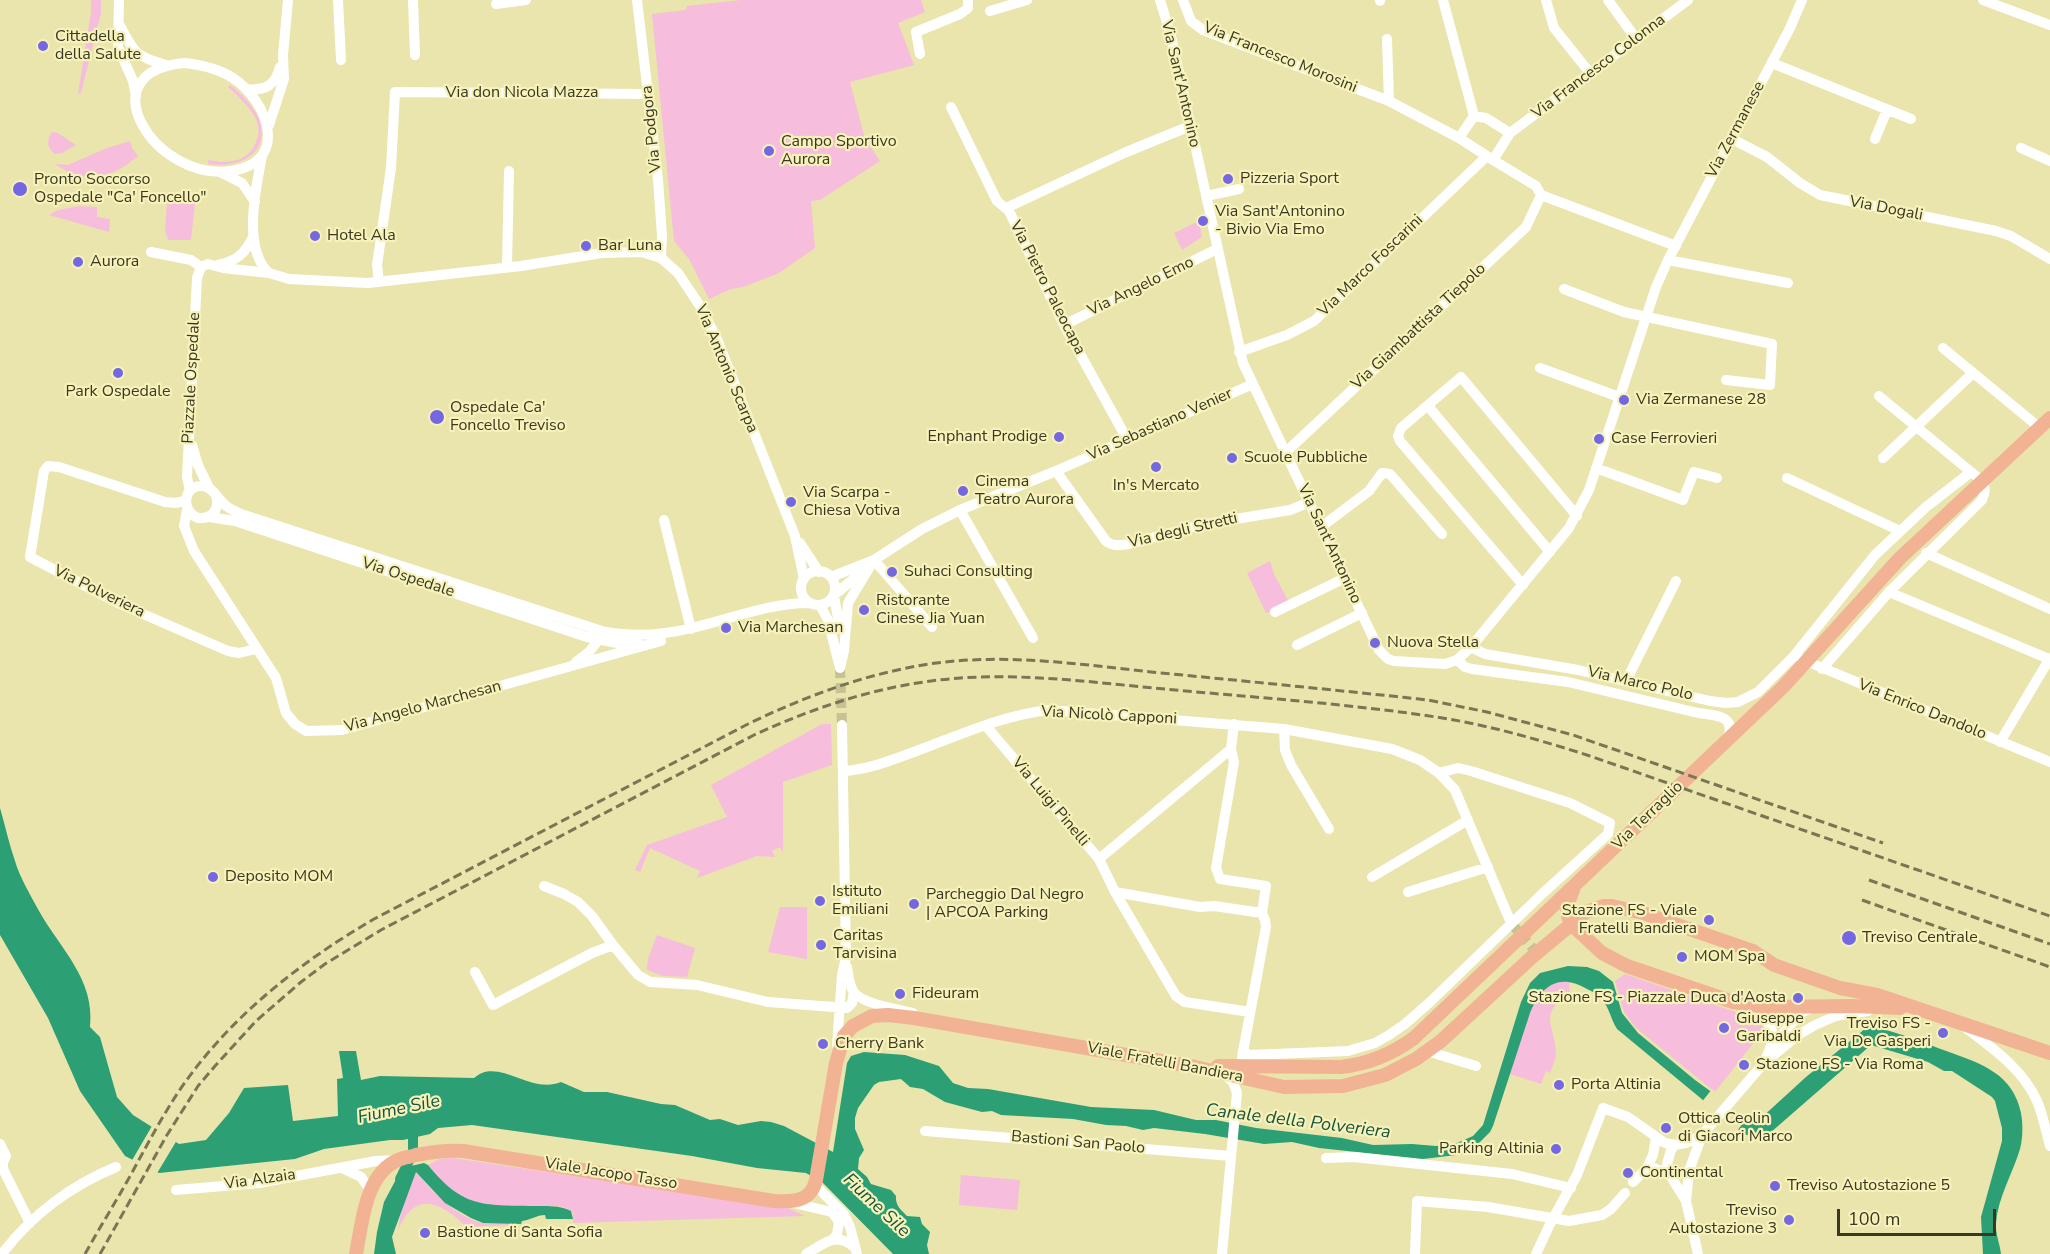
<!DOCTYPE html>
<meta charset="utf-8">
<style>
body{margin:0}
#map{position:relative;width:2050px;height:1254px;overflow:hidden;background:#e9e5ad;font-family:"Nunito Sans",sans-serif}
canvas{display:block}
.scale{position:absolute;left:1837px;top:1209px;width:159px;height:27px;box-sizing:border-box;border:3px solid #3a3822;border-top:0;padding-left:8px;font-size:18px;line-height:21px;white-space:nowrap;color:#3a3822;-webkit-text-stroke:4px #f6f2ba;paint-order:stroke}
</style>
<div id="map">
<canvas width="2050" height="1254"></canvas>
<div class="scale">100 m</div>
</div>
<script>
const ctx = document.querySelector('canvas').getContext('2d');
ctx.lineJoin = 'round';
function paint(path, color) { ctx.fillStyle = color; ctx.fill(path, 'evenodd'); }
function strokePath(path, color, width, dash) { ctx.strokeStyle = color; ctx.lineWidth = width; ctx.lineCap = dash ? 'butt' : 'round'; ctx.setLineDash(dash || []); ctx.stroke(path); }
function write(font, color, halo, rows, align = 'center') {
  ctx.font = font + ' "Nunito Sans",sans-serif'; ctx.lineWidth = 4.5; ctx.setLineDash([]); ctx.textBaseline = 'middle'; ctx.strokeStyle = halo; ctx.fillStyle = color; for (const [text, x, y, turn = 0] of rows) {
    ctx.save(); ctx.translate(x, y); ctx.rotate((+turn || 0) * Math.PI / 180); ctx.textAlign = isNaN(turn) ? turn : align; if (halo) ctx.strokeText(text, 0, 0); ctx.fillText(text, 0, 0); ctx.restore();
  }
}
const green = new Path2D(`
 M 91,0 L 101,0 L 101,13 L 81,93 L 78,94 L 91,12 Z
 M 741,0 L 921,0 L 925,12 L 898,23 L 914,65 L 850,82 L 865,139 L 880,161 L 820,200 L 811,201 L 815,248 L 779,273 L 743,287 L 731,289 L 709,299 L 689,259 L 674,241 L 652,14 L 686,10 L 687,6 Z
 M 230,85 C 242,94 258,110 261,125 C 267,158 234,168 208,164 L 208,160 C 227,164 248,163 256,142 C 260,135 259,127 256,119 C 250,107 238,96 228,87 Z
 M 52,132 L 58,133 L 76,145 L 62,153 L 55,154 C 47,148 46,140 52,132 Z
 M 130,141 L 132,148 L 138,156 C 113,178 85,185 55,164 L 68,165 L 107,148 Z
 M 167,202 L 195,204 L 191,240 L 168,240 L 165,230 Z
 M 79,206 L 97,207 L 97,217 L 110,219 L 109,232 L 49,215 L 58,210 Z
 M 1199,221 L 1202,237 L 1182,250 L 1174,233 Z
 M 1270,561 L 1274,574 L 1289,602 L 1266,613 L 1247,573 Z
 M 822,724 L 831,724 L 832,765 L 783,782 L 783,853 L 780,847 L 772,851 L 775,857 L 757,856 L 697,878 L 700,871 L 650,848 L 640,872 L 635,870 L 647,845 L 727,817 L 711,785 Z
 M 780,907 L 807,907 L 807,959 L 768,952 Z
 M 657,935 L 695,948 L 687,977 L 663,976 L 647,970 L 648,959 Z
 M 1625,974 L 1756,1019 L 1762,1025 L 1763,1031 L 1715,1092 L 1635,1027 L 1624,1012 L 1615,981 Z
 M 1562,980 L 1569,981 L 1570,995 C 1536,1013 1556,1026 1556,1054 C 1556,1060 1552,1067 1550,1073 L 1546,1071 L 1541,1084 L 1510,1074 C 1519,1045 1528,989 1562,980 Z
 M 453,1158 L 788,1208 L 805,1216 L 573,1223 L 573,1213 L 566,1208 L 556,1206 C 529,1206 485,1210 462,1198 C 448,1190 438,1177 428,1165 L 439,1159 Z
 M 416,1172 C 431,1190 459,1220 484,1223 C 493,1224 505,1219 512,1225 L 466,1227 C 441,1201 414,1190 398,1231 L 401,1211 Z
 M 961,1175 L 1020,1180 L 1017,1210 L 959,1205 Z`);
const water = new Path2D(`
 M 0,808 C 5,825 9,844 15,861 C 20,878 31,896 39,911 C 61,950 95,979 90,1027 L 100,1037 L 117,1097 L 133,1115 L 179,1144 L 206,1140 L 229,1113 L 244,1088 L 288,1085 L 293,1121 L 338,1116 L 337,1079 L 343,1078 L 339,1051 L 356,1051 L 361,1080 L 380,1076 L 474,1078 C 498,1056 530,1095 561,1082 L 584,1092 L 607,1092 L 661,1104 L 675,1105 L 710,1120 L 720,1119 L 738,1125 L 761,1121 L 771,1122 L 784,1126 L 833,1152 L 847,1063 L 851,1056 L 864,1052 L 905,1055 L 939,1066 L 953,1083 L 968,1088 L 988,1089 L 1091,1107 L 1154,1110 L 1196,1120 L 1216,1120 L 1256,1128 L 1342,1138 L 1373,1145 L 1412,1144 L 1436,1146 L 1457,1143 L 1473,1136 L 1483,1125 L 1521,1002 L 1530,983 L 1540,973 L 1568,966 L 1587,967 L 1599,971 L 1613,982 L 1622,1013 L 1638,1033 L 1695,1080 L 1750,1120 L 1760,1119 L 1806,1077 L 1866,1028 C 1886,1026 1928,1045 1949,1052 C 1982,1064 2013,1074 2021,1113 C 2023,1124 2023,1138 2020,1149 C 2013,1173 1998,1197 1996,1223 C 1995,1233 2000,1244 2001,1254 L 1983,1254 L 1981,1217 L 2002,1141 L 2002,1128 L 1995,1101 L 1992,1097 L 1952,1071 L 1944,1071 L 1928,1062 L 1871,1045 L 1770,1133 L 1754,1137 L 1744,1134 L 1617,1029 C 1610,1018 1609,1005 1599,996 C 1596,993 1591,991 1587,989 C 1559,973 1542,985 1530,1013 L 1493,1126 L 1490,1132 L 1474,1148 L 1465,1154 L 1423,1159 L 1319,1148 L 1292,1142 L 1264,1144 L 1205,1134 L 1154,1128 L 1143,1130 L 1126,1126 L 1106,1125 L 1073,1119 L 1001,1115 L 992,1111 L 982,1112 L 945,1102 L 923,1089 L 910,1087 L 901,1079 L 879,1082 L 874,1085 L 858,1108 L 855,1118 L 855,1129 L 864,1150 L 859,1158 L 858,1169 L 867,1177 L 871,1184 L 891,1190 L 896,1196 C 895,1205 901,1210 907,1216 L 920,1217 L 922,1224 L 930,1232 L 927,1245 L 929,1254 L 893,1254 L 822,1182 L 806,1173 L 757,1168 L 692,1156 L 472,1125 L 438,1128 L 430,1134 L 403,1140 L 390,1140 L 324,1149 L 295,1159 L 159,1173 L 125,1156 L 80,1091 L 48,1018 L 0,935 Z
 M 424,1163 L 428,1165 C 463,1208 482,1205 534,1206 C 547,1206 559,1205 571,1211 L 573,1219 L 546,1219 L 545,1215 C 537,1215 530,1220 522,1221 L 521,1224 L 483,1223 L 471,1218 L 445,1203 L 416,1172 L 392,1237 L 396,1254 L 374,1254 L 377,1232 L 384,1202 L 402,1168 Z`);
const pier = new Path2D(`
 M 1712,1089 L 1748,1117 L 1736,1132 L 1701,1103 Z
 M 152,1126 L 177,1140 L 156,1175 L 131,1162 Z`);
const canal = new Path2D(`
 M 400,1179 L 413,1153 L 413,1126`);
const minorTunnel = new Path2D(`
 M 840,668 L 842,725
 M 1511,923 L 1537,953`);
const minor = new Path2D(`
 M 119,0 L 118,47 L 133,81 L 136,96
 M 338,0 L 341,60
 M 413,0 L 415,55
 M 637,0 L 658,179 L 662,236 L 661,258
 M 1160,0 L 1171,36 L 1243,363 L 1379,650 L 1388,659 L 1394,661 L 1445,664 L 1457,660 L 1471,647 L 1569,528 L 1589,490 L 1656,287 L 1668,260 L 1790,28 L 1802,0
 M 1183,0 L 1191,21 L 1203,30 L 1389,101 L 1459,138
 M 1380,0 L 1380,1
 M 1443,0 L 1474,116
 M 1546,0 L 1554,28 L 1590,73
 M 1608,0 L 1637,40
 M 1983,0 L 2050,25
 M 496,4 L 526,0
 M 990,11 L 1027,0
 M 119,24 C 135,53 134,56 166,65
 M 1387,39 L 1389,101
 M 920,54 L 916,32 L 960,14 L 968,8 L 968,0
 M 185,63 C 202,65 219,69 233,78 C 269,102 290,163 231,171 C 155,182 85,71 185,63 Z
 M 1772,63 L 1911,119
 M 246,89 C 265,91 275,86 280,67
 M 951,107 L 997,201 L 1009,211 L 1064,325 L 1127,439
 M 1474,116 L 1486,118 L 1510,133 L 1493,160 L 1459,138 Z
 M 269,125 L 284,79 L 283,55 L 288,0
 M 1510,133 L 1688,0
 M 1732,139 L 1767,157 L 1800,183 L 1820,195 L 1996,231 L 2011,236 L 2050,259
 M 1875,139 L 1887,110
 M 2021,148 L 2050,161
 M 262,156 C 256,187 242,249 269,273
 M 1493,160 L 1536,186 L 1541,195 L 1676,246
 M 222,173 L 242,183 L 255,202
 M 1206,196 L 1239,189
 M 1006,208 L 1124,153 L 1190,126
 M 151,252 L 191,260 L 201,267
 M 1668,260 L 1788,283
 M 218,265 C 236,261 245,254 253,237
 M 201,267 L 208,264 L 223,268 L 269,273 L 289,279 L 368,283 L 521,266 L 602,253 L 641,252 L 661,258 L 678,273 L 700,306 L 717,339 L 795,536 L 804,579
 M 507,267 L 509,171
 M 379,282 L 377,265 L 391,168 L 395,92 L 649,94
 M 1564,289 L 1624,312 L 1772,344 L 1770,385 L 1726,380
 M 1064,325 L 1217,249
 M 1943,348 L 2040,428
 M 1239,352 L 1287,335 L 1314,321 L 1487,156
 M 1540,368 L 1619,397
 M 1428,406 L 1550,552
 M 192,445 L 198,465 L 209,488
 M 1286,452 L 1526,227 L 1541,195
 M 1883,458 L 1973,373
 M 1596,468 L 1683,500 L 1694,472 L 1717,478
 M 1056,471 L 1106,541 C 1113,547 1120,545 1129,544 L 1200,525 L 1290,510 L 1310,502
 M 1787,478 L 1900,531
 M 190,491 L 187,477 L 197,278 L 201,267
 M 216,495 C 220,509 213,519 198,518 C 181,512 182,485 203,486 C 213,487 217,498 224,504 C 229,509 235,511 241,514 L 605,632 C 634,637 663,635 692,628 C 731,619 768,603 809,603
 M 185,501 L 175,503 L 165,502 L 59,467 L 48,466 L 44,471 L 30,557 L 120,604 L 228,651 L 239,653 L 256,649
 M 187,510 L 184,526 L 194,551 L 276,678 L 286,713 L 295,724 L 306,731 L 342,730 L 661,641
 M 960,510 L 1033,638
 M 209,517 L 235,521 L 587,637 L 617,643 L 639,643
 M 664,520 L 691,629
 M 1321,527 L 1369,491 L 1382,473 L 1390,474 L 1442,534
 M 800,543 L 819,572
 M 1926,553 L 2050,609
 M 874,560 L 932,627
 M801 588a17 17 0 1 1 34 0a17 17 0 1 1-34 0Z
 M 831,577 L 874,560 L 922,529 L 960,510 L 1056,471 L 1253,384
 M 1523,585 L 1400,441 L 1398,436 L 1401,428 L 1461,377 L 1577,516
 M 1889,592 L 2049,659
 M 834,595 L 861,573
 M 834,596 L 840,629
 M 820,605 L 828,620 L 839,664
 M 1275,612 L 1345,578
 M 1297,645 L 1362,613
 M 1471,647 L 1485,654 L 1578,670 L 1710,701 L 1726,703 L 1738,702 L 1758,692 L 1794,656 L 1875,555 L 1926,507 L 1971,472
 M 1801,659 L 2050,762
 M 1457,660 L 1465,667 L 1472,669 L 1568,682 L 1698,713 C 1715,715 1738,715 1727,740
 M 576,662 L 589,652 L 601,637
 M 840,668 L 844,651 L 848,603 L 874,560
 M 1822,669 L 1889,592 L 1982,500 C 1985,492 1986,488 1982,481 L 1879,396
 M 1626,681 L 1676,581
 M 986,726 L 1099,859 L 1115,892 L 1176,996 L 1185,1002 L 1250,1012
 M 1284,729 L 1285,750 L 1291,765 L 1329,829
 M 2000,742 L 2050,658
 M 1231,749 L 1234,762 L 1216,868 L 1220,879 L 1266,886 L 1262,913 L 1265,920 L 1266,927 L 1242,1057
 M 843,771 C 867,770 889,761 911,753 C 955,737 1002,715 1049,710 L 1284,729 L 1392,749 L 1420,760 L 1439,773 L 1455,790 L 1511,923
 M 1099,859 L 1231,749 L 1234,724
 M 1372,877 L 1468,820
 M 544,886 L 564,894 L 578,902 L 592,916 L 613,945 L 638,975 L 650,982 L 697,985 L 768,1002 L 847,1008 L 852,1003 L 854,992
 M 1115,892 L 1200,907 L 1214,906 L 1262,913
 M 1408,892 L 1488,867
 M 847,967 C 848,975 849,984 853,991 C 861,1004 898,1009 913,1013
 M 475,972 L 493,1005 L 592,953 L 613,945
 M 1742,1006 C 1769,1020 1782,1027 1765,1060
 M 1966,1028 C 1992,1048 2023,1069 2037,1101 C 2043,1115 2046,1131 2050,1146
 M 837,1045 L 842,975 L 846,957 L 842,725
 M 1772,1046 L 1800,1014 L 1812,1007
 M 1243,1051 L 1249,1055 L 1348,1051 L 1375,1043 L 1389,1035 L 1405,1024 L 1429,1003 L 1542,894 L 1608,834 L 1610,823 L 1570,803 L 1471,771 L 1458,768 L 1439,773
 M 1427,1051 L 1476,1066
 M 925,1131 L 1231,1156
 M 0,1144 L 6,1156 L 3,1162 L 3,1169 L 30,1223
 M 1675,1145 L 1671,1150 L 1667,1164 L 1670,1175 L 1686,1201 L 1698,1254
 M 1326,1158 L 1354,1157 L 1512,1174 L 1571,1188
 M 1647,1168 L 1653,1155 L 1656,1138
 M 344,1169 L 361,1177 L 371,1191
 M 1633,1182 L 1647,1168 L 1654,1168 L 1670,1175
 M 815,1185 L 844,1214 L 850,1227 L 857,1254
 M 176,1190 L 259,1183 L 376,1161 L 399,1160
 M 1686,1201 L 1689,1171 L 1702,1135 L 1763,1064 L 1798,1035 L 1815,1025 L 1836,1016 L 1868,1011
 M 789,1202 L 832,1212 L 839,1222 L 837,1234 L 833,1239
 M 2,1254 C 31,1215 72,1185 116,1167
 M 806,1254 C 824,1244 836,1231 854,1247
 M 1222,1254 L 1237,1093 L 1233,1082 L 1224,1074
 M 1415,1254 L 1417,1201 L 1488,1207 L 1569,1221 L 1602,1215 L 1611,1209 L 1625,1193
 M 1536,1254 L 1550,1224 L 1577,1175 L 1603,1108 L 1628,1117 L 1665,1143 L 1675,1145 L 1686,1143 L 1702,1135`);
const major = new Path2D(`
 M 1573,890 L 1567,906 L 1568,916 L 1572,925 L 1602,953 L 1627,966 L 1733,1002 L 1764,1007 L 1854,1006 L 1900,1008
 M 1218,1066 L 1341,1067 C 1368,1064 1391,1055 1414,1038 L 1783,687 L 1900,558 L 2050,418
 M 356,1254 C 362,1224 365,1174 398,1160 C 404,1157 411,1157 416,1155 C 432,1152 446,1150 463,1151 L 774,1201 C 793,1202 811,1202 816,1180 L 836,1063 L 844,1036 L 853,1026 L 872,1016 L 888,1015 L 914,1018 L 1195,1067 L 1284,1087 L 1343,1086 L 1385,1075 L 1416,1059 L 1441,1041 L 1532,957 L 1586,912 L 1604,906 L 1612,906 L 1643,913 L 1753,951 L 1774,965 L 1840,988 L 1877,995 L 2050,1053`);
const rail = new Path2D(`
 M 1869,880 L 2050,944
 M 1862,900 L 2050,967
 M 85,1254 C 101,1225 119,1197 135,1167 C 151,1138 166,1109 186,1081 C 235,1013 302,961 374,919 L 748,724 C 806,696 865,674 929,664 C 1003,653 1078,664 1151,672 C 1244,681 1336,690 1428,700 L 1487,712 L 1573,735 L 1883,843
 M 100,1254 L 167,1135 L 198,1086 L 215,1066 L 256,1021 L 301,982 L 325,964 L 381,930 L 754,735 C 811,709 869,689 931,681 C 1012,670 1095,683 1175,690 C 1262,698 1350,704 1436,717 C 1489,725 1540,740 1590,756 L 2050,916`);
const markers = [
 [43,46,6,"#7467e2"],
 [769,151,6,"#7467e2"],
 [1228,179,6,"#7467e2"],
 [20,189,8,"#7467e2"],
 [1203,221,6,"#7467e2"],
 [315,236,6,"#7467e2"],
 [586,246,6,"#7467e2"],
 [78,262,6,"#7467e2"],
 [118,373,6,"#7467e2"],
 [1624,400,6,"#7467e2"],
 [437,417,8,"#7467e2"],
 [1059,437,6,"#7467e2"],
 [1599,439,6,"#7467e2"],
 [1232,458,6,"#7467e2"],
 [1156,467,6,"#7467e2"],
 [963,491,6,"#7467e2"],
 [791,502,6,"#7467e2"],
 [892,572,6,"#7467e2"],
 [864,610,6,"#7467e2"],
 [726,628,6,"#7467e2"],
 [1375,643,6,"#7467e2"],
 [213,877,6,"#7467e2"],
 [820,901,6,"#7467e2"],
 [914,904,6,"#7467e2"],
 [1709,920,6,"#7467e2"],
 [1849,938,8,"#7467e2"],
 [821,945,6,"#7467e2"],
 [1682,957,6,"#7467e2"],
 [900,994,6,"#7467e2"],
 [1798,998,6,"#7467e2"],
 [1724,1028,6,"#7467e2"],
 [1943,1033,6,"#7467e2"],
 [823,1044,6,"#7467e2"],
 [1744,1065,6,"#7467e2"],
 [1559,1085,6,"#7467e2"],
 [1666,1128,6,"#7467e2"],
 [1556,1149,6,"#7467e2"],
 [1628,1173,6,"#7467e2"],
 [1775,1186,6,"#7467e2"],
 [1789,1220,6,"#7467e2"],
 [425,1233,6,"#7467e2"]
];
const poiNames = [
 ["Cittadella",55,37],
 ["della Salute",55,55],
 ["Campo Sportivo",781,142],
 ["Aurora",781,160],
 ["Pizzeria Sport",1240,179],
 ["Pronto Soccorso",34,180],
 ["Ospedale \"Ca' Foncello\"",34,198],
 ["Via Sant'Antonino",1215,212],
 ["- Bivio Via Emo",1215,230],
 ["Hotel Ala",327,236],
 ["Bar Luna",598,246],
 ["Aurora",90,262],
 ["Park Ospedale",118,392,"center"],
 ["Via Zermanese 28",1636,400],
 ["Ospedale Ca'",450,408],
 ["Foncello Treviso",450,426],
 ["Enphant Prodige",1047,437,"right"],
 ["Case Ferrovieri",1611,439],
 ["Scuole Pubbliche",1244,458],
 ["Cinema",975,482],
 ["Teatro Aurora",975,500],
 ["In's Mercato",1156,486,"center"],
 ["Via Scarpa -",803,493],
 ["Chiesa Votiva",803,511],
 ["Suhaci Consulting",904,572],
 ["Ristorante",876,601],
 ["Cinese Jia Yuan",876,619],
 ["Via Marchesan",738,628],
 ["Nuova Stella",1387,643],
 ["Deposito MOM",225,877],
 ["Istituto",832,892],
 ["Emiliani",832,910],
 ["Parcheggio Dal Negro",926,895],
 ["| APCOA Parking",926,913],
 ["Stazione FS - Viale",1697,911,"right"],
 ["Fratelli Bandiera",1697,929,"right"],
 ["Caritas",833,936],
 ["Tarvisina",833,954],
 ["Treviso Centrale",1862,938],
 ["MOM Spa",1694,957],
 ["Fideuram",912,994],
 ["Stazione FS - Piazzale Duca d'Aosta",1786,998,"right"],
 ["Giuseppe",1736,1019],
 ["Garibaldi",1736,1037],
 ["Treviso FS -",1931,1024,"right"],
 ["Via De Gasperi",1931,1042,"right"],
 ["Cherry Bank",835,1044],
 ["Stazione FS - Via Roma",1756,1065],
 ["Porta Altinia",1571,1085],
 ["Ottica Ceolin",1678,1119],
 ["di Giacori Marco",1678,1137],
 ["Parking Altinia",1544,1149,"right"],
 ["Continental",1640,1173],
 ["Treviso Autostazione 5",1787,1186],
 ["Treviso",1777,1211,"right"],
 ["Autostazione 3",1777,1229,"right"],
 ["Bastione di Santa Sofia",437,1233]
];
const streetNames = [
 ["Via Francesco Morosini",1280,58,22],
 ["Via Francesco Colonna",1599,67,-37],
 ["Via Sant'Antonino",1180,84,77],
 ["Via don Nicola Mazza",522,93],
 ["Via Podgora",652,129,-96],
 ["Via Zermanese",1736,130,-62],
 ["Via Dogali",1886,209,11],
 ["Via Marco Foscarini",1371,266,-44],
 ["Via Angelo Emo",1141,287,-26],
 ["Via Pietro Paleocapa",1047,288,63],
 ["Via Giambattista Tiepolo",1419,327,-43],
 ["Via Antonio Scarpa",726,369,67],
 ["Piazzale Ospedale",192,378,-87],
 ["Via Sebastiano Venier",1160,425,-24],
 ["Via degli Stretti",1183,531,-13],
 ["Via Sant'Antonino",1329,544,65],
 ["Via Ospedale",408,578,18],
 ["Via Polveriera",99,592,26],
 ["Via Marco Polo",1640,684,13],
 ["Via Angelo Marchesan",423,707,-15],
 ["Via Enrico Dandolo",1922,710,22],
 ["Via Nicolò Capponi",1109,716,3],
 ["Via Luigi Pinelli",1050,802,50],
 ["Via Terraglio",1648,816,-44],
 ["Viale Fratelli Bandiera",1165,1063,11],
 ["Bastioni San Paolo",1078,1143,5],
 ["Viale Jacopo Tasso",611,1174,9],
 ["Via Alzaia",260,1180,-8]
];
const waterNames = [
 ["Fiume Sile",399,1110,-12],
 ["Canale della Polveriera",1298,1122,7],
 ["Fiume Sile",876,1206,43]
];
paint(green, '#f6bddd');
paint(water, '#2c9f75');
paint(pier, '#e9e5ad');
strokePath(canal, '#2c9f75', 10);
strokePath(minorTunnel, '#c6c291', 10, [10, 5]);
strokePath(minor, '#fff', 10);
strokePath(major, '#f2b395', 14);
strokePath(rail, '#787653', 3, [9, 4.5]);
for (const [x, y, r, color] of markers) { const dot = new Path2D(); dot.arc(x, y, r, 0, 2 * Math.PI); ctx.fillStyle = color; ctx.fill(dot); strokePath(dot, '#f6f2ba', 2); }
write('16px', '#3a3822', '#f6f2ba', poiNames, 'left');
write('16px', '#3a3822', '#f6f2ba', streetNames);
write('italic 18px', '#18533d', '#f6f2ba', waterNames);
</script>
